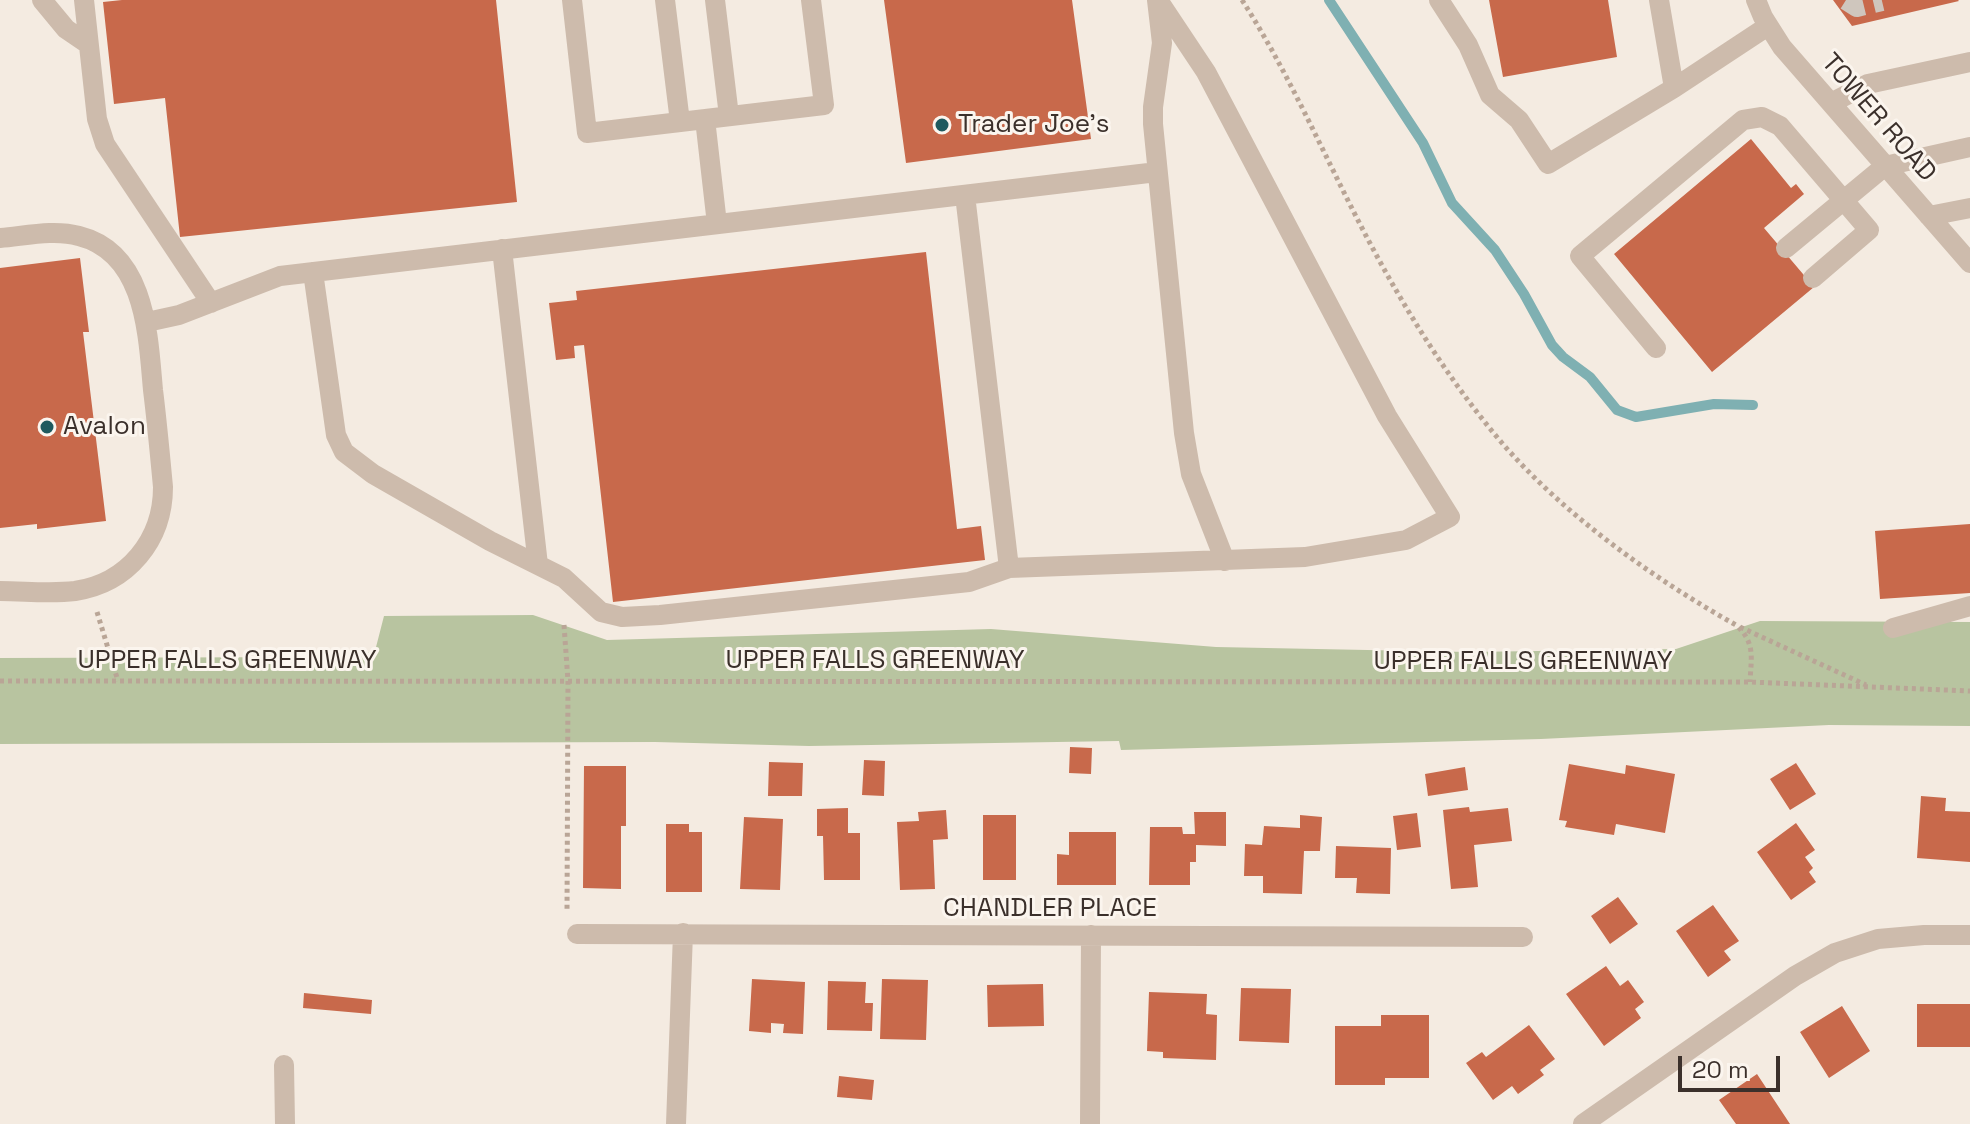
<!DOCTYPE html>
<style>
body{margin:0}
#map{position:relative;width:1970px;height:1124px;overflow:hidden;background:#f4ebe1;font-family:"Space Grotesk",sans-serif}
canvas{display:block}
.scale{position:absolute;left:1678px;top:1056px;width:102px;height:36px;box-sizing:border-box;border:4px solid #3b302b;border-top:0;padding-left:10px;font-size:24px;line-height:28px;white-space:nowrap;color:#3b302b;-webkit-text-stroke:6px #fbf5ee;paint-order:stroke}
</style>
<div id="map">
<canvas width="1970" height="1124"></canvas>
<div class="scale">20 m</div>
</div>
<script>
const ctx = document.querySelector('canvas').getContext('2d');
ctx.lineJoin = 'round';
function paint(path, color) { ctx.fillStyle = color; ctx.fill(path, 'evenodd'); }
function strokePath(path, color, width, dash) { ctx.strokeStyle = color; ctx.lineWidth = width; ctx.lineCap = dash ? 'butt' : 'round'; ctx.setLineDash(dash || []); ctx.stroke(path); }
function write(font, color, halo, rows, align = 'center') {
  ctx.font = font + ' "Space Grotesk",sans-serif'; ctx.lineWidth = 6; ctx.setLineDash([]); ctx.textBaseline = 'middle'; ctx.strokeStyle = halo; ctx.fillStyle = color; for (const [text, x, y, turn = 0] of rows) {
    ctx.save(); ctx.translate(x, y); ctx.rotate((+turn || 0) * Math.PI / 180); ctx.textAlign = isNaN(turn) ? turn : align; if (halo) ctx.strokeText(text, 0, 0); ctx.fillText(text, 0, 0); ctx.restore();
  }
}
const green = new Path2D(`
 M 533,615 L 607,640 L 991,629 L 1216,647 L 1468,652 L 1676,649 L 1760,621 L 1970,622 L 1970,726 L 1829,725 L 1541,739 L 1121,750 L 1119,741 L 809,746 L 655,742 L 0,744 L 0,658 L 336,657 L 375,651 L 384,616 Z`);
const stream = new Path2D(`
 M 1329,0 L 1423,143 L 1452,203 L 1495,250 L 1524,294 L 1552,345 L 1563,357 L 1590,377 L 1617,410 L 1636,417 L 1714,404 L 1753,405`);
const building = new Path2D(`
 M 122,0 L 496,0 L 517,202 L 180,237 L 165,98 L 114,104 L 103,2 Z
 M 884,0 L 1072,0 L 1091,139 L 906,163 Z
 M 1489,0 L 1608,0 L 1617,57 L 1503,77 Z
 M 1833,0 L 1958,0 L 1959,1 L 1852,26 Z
 M 1751,139 L 1791,188 L 1796,184 L 1804,194 L 1764,228 L 1814,287 L 1712,372 L 1614,254 Z
 M 926,252 L 957,529 L 981,526 L 985,560 L 613,602 L 584,345 L 574,346 L 575,358 L 556,360 L 549,303 L 577,300 L 576,291 Z
 M 80,258 L 89,332 L 83,332 L 106,521 L 37,529 L 37,524 L 0,528 L 0,268 Z
 M 1970,524 L 1970,593 L 1880,599 L 1875,531 Z
 M 1070,747 L 1092,748 L 1091,774 L 1069,773 Z
 M 864,760 L 885,761 L 884,796 L 862,795 Z
 M 769,762 L 803,763 L 802,796 L 768,796 Z
 M 1796,763 L 1816,794 L 1790,810 L 1770,779 Z
 M 1569,764 L 1625,774 L 1626,765 L 1675,774 L 1665,833 L 1616,824 L 1614,835 L 1565,827 L 1567,821 L 1559,820 Z
 M 584,766 L 626,766 L 626,826 L 621,826 L 621,889 L 583,888 Z
 M 1465,767 L 1468,790 L 1428,796 L 1425,774 Z
 M 1921,796 L 1946,798 L 1945,811 L 1970,812 L 1970,862 L 1917,858 Z
 M 1469,807 L 1470,812 L 1508,808 L 1512,841 L 1474,845 L 1478,887 L 1451,889 L 1443,810 Z
 M 848,808 L 848,833 L 860,833 L 860,880 L 824,880 L 823,836 L 817,836 L 817,809 Z
 M 946,810 L 948,839 L 933,840 L 935,889 L 900,890 L 897,822 L 919,821 L 918,812 Z
 M 1194,812 L 1226,812 L 1226,846 L 1196,845 L 1196,862 L 1190,862 L 1190,885 L 1149,885 L 1150,827 L 1182,827 L 1183,834 L 1195,834 Z
 M 1417,813 L 1421,847 L 1397,850 L 1393,816 Z
 M 983,815 L 1016,815 L 1016,880 L 983,880 Z
 M 1300,815 L 1322,817 L 1320,851 L 1304,851 L 1302,894 L 1263,893 L 1263,876 L 1244,876 L 1245,844 L 1262,845 L 1264,826 L 1300,828 Z
 M 744,817 L 783,819 L 780,890 L 740,889 Z
 M 1796,823 L 1815,850 L 1805,857 L 1813,868 L 1809,872 L 1816,882 L 1791,900 L 1757,852 Z
 M 666,824 L 689,824 L 689,832 L 702,832 L 702,892 L 666,892 Z
 M 1069,832 L 1116,832 L 1116,885 L 1057,885 L 1057,854 L 1069,855 Z
 M 1336,846 L 1391,848 L 1390,894 L 1356,893 L 1357,878 L 1335,878 Z
 M 1618,897 L 1638,924 L 1610,944 L 1591,916 Z
 M 1713,905 L 1739,941 L 1724,951 L 1731,960 L 1708,977 L 1676,931 Z
 M 1606,966 L 1620,986 L 1628,980 L 1644,1002 L 1635,1009 L 1641,1018 L 1604,1046 L 1566,994 Z
 M 752,979 L 805,982 L 803,1034 L 783,1033 L 784,1024 L 771,1023 L 771,1033 L 749,1031 Z
 M 882,979 L 928,980 L 926,1040 L 880,1039 Z
 M 828,981 L 866,982 L 865,1003 L 873,1003 L 872,1031 L 827,1030 Z
 M 1043,984 L 1044,1026 L 988,1027 L 987,985 Z
 M 1241,988 L 1291,989 L 1289,1043 L 1239,1041 Z
 M 1149,992 L 1207,994 L 1206,1014 L 1217,1015 L 1216,1060 L 1163,1058 L 1163,1052 L 1147,1051 Z
 M 304,993 L 372,1000 L 371,1014 L 303,1008 Z
 M 1917,1004 L 1970,1004 L 1970,1047 L 1917,1047 Z
 M 1842,1006 L 1870,1051 L 1829,1078 L 1800,1032 Z
 M 1381,1015 L 1429,1015 L 1429,1078 L 1385,1078 L 1385,1085 L 1335,1085 L 1335,1026 L 1381,1026 Z
 M 1529,1025 L 1555,1059 L 1540,1070 L 1544,1075 L 1518,1094 L 1512,1086 L 1493,1100 L 1466,1063 L 1482,1052 L 1486,1057 Z
 M 1757,1074 L 1790,1124 L 1736,1124 L 1719,1100 Z
 M 839,1076 L 874,1080 L 872,1100 L 837,1097 Z`);
const minorTunnel = new Path2D(`
 M 1846,0 L 1857,7 L 1882,1`);
const path = new Path2D(`
 M 1242,0 C 1292,78 1328,165 1372,247 C 1409,316 1451,383 1502,443 C 1564,515 1654,579 1736,625 C 1756,643 1751,658 1750,682
 M 97,612 L 118,681
 M 564,625 L 568,681 L 567,912
 M 1740,627 L 1866,685
 M 0,681 L 1750,682 L 1970,691`);
const minor = new Path2D(`
 M 42,0 L 66,29 L 88,44
 M 84,0 L 97,119 L 105,144 L 211,303
 M 572,0 L 587,133 L 824,105 L 811,0
 M 665,0 L 680,122
 M 715,0 L 729,116
 M 1157,0 L 1162,43 L 1153,107 L 1153,124 L 1184,433 L 1191,474 L 1225,561
 M 1439,0 L 1468,45 L 1490,95 L 1519,120 L 1548,164 L 1674,88 L 1768,26
 M 1659,0 L 1674,88
 M 1756,0 L 1763,17 L 1782,47 L 1970,263
 M 1831,103 L 1868,84 L 1970,62
 M 705,119 L 717,224
 M 965,195 L 1009,568
 M 1929,216 L 1970,208
 M 0,238 C 25,236 54,229 79,236 C 146,253 148,335 153,390 C 157,422 160,455 163,487 C 163,540 128,583 75,591 C 50,594 25,591 0,591
 M 1786,248 L 1885,166 L 1970,147
 M 502,249 L 538,565
 M 313,272 L 336,435 L 344,452 L 373,474 L 490,541 L 564,578 L 601,612 L 622,617 L 660,615 L 969,582 L 1009,568 L 1305,557 L 1406,540 L 1450,517 L 1387,416 L 1206,72 L 1158,0
 M 147,322 L 179,315 L 280,276 L 1157,172
 M 1656,348 L 1580,256 L 1743,120 L 1762,117 L 1780,126 L 1869,230 L 1813,278
 M 1893,628 L 1970,606
 M 577,934 L 1523,937
 M 284,1065 L 285,1124
 M 676,1124 L 683,933
 M 1090,1124 L 1091,935
 M 1583,1124 L 1795,976 L 1835,953 L 1878,939 L 1924,935 L 1970,935`);
const markers = [
 [942,125,8,"#1f5a5e"],
 [47,427,8,"#1f5a5e"]
];
const streetNames = [
 ["TOWER ROAD",1878,118,49],
 ["UPPER FALLS GREENWAY",227,661],
 ["UPPER FALLS GREENWAY",875,661],
 ["UPPER FALLS GREENWAY",1523,662],
 ["CHANDLER PLACE",1050,909]
];
const poiNames = [
 ["Trader Joe's",958,125],
 ["Avalon",63,427]
];
paint(green, '#b8c4a0');
strokePath(stream, '#7fb0b2', 10);
paint(building, '#c8694b');
strokePath(minorTunnel, '#cfc6bd', 20, [20, 10]);
strokePath(path, '#b9a596', 5, [4, 4]);
strokePath(minor, '#cdbbac', 20);
for (const [x, y, r, color] of markers) { const dot = new Path2D(); dot.arc(x, y, r, 0, 2 * Math.PI); ctx.fillStyle = color; ctx.fill(dot); strokePath(dot, '#fbf5ee', 3); }
write('26px', '#3b302b', '#fbf5ee', streetNames);
write('26px', '#3b302b', '#fbf5ee', poiNames, 'left');
</script>
